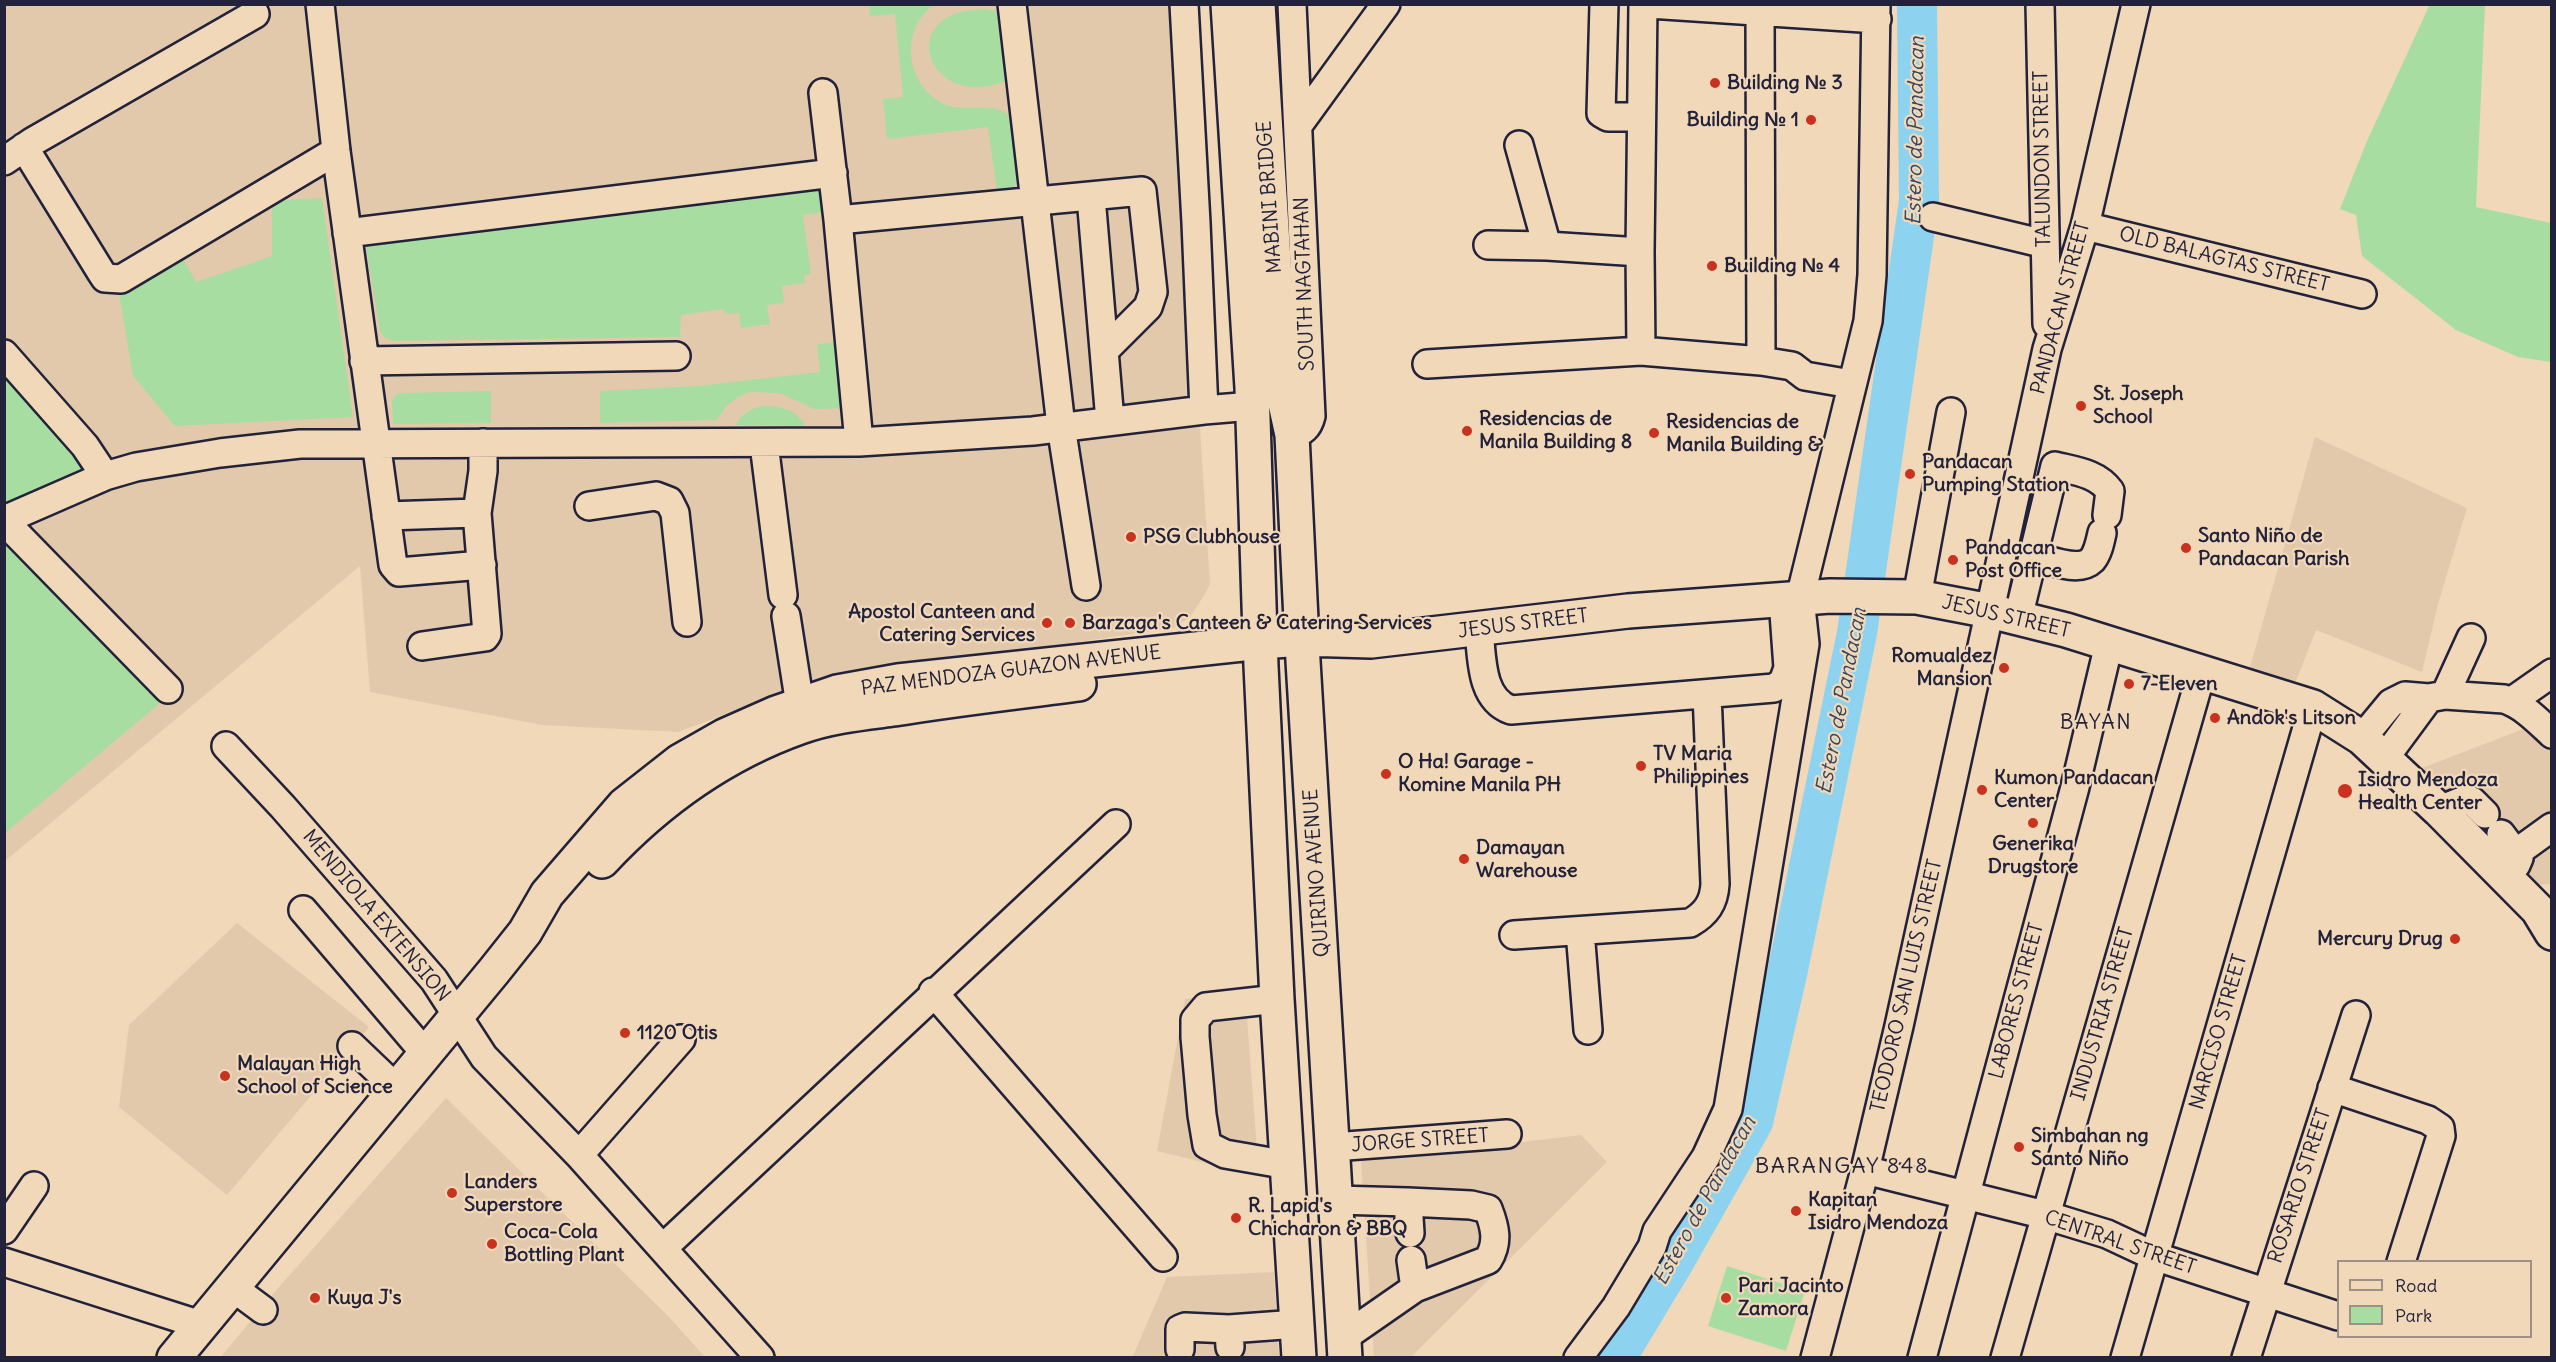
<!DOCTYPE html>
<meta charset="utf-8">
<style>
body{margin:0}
#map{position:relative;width:2556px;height:1362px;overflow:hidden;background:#f1d8b9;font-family:Delius,sans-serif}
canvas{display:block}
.frame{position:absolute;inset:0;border:6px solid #22223b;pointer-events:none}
.legend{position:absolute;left:2337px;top:1260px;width:195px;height:78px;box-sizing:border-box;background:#f1d8b9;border:2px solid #9e8f87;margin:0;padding:8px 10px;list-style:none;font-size:18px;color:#22223b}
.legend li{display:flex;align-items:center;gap:12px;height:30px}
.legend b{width:30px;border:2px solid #9e8f87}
</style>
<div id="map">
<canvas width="2556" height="1362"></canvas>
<div class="frame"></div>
<ul class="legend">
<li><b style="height:8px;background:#f1d8b9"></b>Road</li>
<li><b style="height:16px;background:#a7dda0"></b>Park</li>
</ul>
</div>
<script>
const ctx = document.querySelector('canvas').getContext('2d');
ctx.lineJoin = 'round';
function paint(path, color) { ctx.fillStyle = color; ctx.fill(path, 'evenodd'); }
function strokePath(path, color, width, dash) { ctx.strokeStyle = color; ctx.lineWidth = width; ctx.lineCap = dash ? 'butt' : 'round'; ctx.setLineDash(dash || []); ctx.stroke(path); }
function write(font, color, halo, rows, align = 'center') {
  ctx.font = font + ' Delius,sans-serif'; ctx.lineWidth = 4.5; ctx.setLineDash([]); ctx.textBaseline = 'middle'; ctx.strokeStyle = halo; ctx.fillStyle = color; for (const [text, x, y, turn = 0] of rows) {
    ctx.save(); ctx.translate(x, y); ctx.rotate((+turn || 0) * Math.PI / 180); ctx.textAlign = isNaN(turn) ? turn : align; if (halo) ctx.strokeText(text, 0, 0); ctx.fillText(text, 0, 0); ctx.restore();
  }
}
const built = new Path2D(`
 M 5,5 L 1173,5 L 1210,584 L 1205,594 L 1190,617 L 1174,628 L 817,680 L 678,732 L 542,725 L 370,692 L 360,566 L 5,861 Z
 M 2315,437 L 2467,508 L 2438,604 L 2422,672 L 2316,630 L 2294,686 L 2249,671 Z
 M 2531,726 L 2551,748 L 2551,884 L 2536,885 L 2412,772 Z
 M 237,923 L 369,1027 L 227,1195 L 119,1107 L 129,1025 Z
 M 1245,992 L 1259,1176 L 1157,1151 L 1185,999 Z
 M 446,1098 L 668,1316 L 705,1357 L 220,1358 L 279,1287 Z
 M 1581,1135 L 1607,1162 L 1411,1357 L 1374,1358 L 1361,1161 Z
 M 1274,1272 L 1279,1357 L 1132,1358 L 1167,1277 Z`);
const green = new Path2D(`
 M 2430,4 L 2485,5 L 2476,207 L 2551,223 L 2551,362 L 2518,357 L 2456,330 L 2362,256 L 2356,215 L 2340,209 L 2367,141 Z
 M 869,5 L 933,5 C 901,30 904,80 940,102 C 962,115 993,99 1009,116 L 1019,178 L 1014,188 L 997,191 L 988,127 L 887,139 L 883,99 L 903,97 L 895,14 L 870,16 Z
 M 987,9 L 997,12 L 1005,81 C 995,86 984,87 974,87 C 931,86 911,36 950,16 C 961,10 975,10 987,9 Z
 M 822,185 L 825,212 L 803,215 L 811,274 L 804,275 L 805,283 L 782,286 L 784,303 L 767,305 L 770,324 L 741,328 L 739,313 L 725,314 L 724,309 L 681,315 L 680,337 L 393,341 L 385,338 L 380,331 L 365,241 Z
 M 322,198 L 353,417 L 175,426 L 133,376 L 119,293 L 179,251 L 196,282 L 272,256 L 272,201 Z
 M 847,341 L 854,408 L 814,409 L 780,393 L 750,392 L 738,397 L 726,406 L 717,420 L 600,423 L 600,391 L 697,386 L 820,372 L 817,344 Z
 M 4,363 L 93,468 L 4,509 Z
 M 491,391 L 491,423 L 393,424 L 392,401 L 395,395 L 401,393 Z
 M 763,406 C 780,406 797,409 805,426 L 736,425 C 742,414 750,408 763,406 Z
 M 5,542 L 166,698 L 5,833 Z
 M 1727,1266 L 1805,1291 L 1786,1351 L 1708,1326 Z`);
const river = new Path2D(`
 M 1616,1358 L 1675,1260 L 1753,1122 L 1787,974 L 1857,633 L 1919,201 L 1917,4`);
const minor = new Path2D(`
 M 320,4 L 336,151 L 393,565 L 399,572 L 482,565
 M 1012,4 L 1061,426 L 1086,586
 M 1184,4 L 1196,223 L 1204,410 L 1252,406
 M 1604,4 L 1601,113 L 1608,117 L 1641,117
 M 1649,4 L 1877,19
 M 2040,4 L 2047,324
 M 1760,12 L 1761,361
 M 823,93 L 838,220 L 859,442
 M 1299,124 L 1386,4
 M 1519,145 L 1547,246 L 1640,252
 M 24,147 L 101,272 L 105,278 L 121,279 L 336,151
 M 4,161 L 32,142 L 255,14
 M 1091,197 L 1110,421
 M 1933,217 L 2045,244
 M 838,220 L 1142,191 L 1153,292 L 1148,307 L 1104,351
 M 2085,226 L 2362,294
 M 347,233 L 833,173
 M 1488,245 L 1547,246
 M 1641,351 L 1640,252 L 1643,4
 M 4,354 L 85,446 L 105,476
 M 364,361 L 676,356
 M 1427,364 L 1641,351 L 1761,361 L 1792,366 L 1805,376 L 1851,384
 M 1292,435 C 1303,431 1308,428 1311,416 L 1292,4
 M 764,444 L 783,595
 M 589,506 L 656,496 L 669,501 L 675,513 L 687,622
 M 386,516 L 477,513 L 483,471 L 483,443
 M 4,520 L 105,476 L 136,467 L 220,453 L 300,444 L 859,442 L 1033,431 L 1204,410
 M 4,521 L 168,689
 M 2033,556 C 2049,560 2079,573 2092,560 C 2098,553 2100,542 2102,533
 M 1917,597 L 1951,412
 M 786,616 L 803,724
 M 2018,618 L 2055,466 C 2075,471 2097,473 2110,491 L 2107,515
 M 1479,630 C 1482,657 1480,699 1511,710 L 1774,688 L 1783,682 L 1788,668 L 1783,599
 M 422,646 L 485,637 L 487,634 L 477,513
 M 2445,695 L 2471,638
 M 2512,701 L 2552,673
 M 2362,738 L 2391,703 L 2405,696 L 2429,698 L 2445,695 L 2504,699 C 2523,705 2538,721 2552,734
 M 226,746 L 283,807 L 434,980 L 484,1057 L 579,1155 L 760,1358
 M 2384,759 L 2429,698
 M 2439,810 L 2467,799 L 2472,801 L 2485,814
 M 2501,834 L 2519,858 L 2516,865 L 2504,875
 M 2516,853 L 2552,827
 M 303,910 L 425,1053
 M 1580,931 L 1588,1030
 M 1514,935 L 1690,923 C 1706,914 1714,903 1715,884 L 1707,694
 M 933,992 L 1163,1257
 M 1277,999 L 1206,1007 L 1195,1020 L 1195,1037 L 1202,1115 L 1207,1145 L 1225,1154 L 1288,1165
 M 352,1046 L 396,1088
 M 2332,1088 L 2428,1120 L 2440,1128 L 2441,1136 L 2401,1262
 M 1333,1147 L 1507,1134
 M 579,1155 L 681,1039
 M 1865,1170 L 2045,1215 L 2107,1234 L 2154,1256 L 2338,1316
 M 1336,1200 L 1408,1202 L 1410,1233
 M 1408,1202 L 1471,1205 L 1488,1209 C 1495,1227 1499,1242 1488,1260 L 1415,1288
 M 4,1230 L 34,1186
 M 663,1248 L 1116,824
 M 4,1262 L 201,1325
 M 232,1287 L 263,1310
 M 1343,1338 L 1415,1288 L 1411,1260
 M 1230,1347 L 1229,1329 L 1297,1324
 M 1180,1349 L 1180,1329 L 1185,1327 L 1229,1329
 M 1578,1358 L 1616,1307 L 1652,1247 L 1657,1231 L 1706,1157 L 1728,1109 L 1805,644 L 1800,598 L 1868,321 L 1872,275 L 1876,4
 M 1815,1358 L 1865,1170 L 1899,1026 L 2047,349 L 2085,226 L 2136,4
 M 1922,1358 L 2075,787 L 2109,644
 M 2005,1358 L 2202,671
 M 2125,1358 L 2313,707
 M 2246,1358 L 2356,1015`);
const major = new Path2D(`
 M 1228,4 L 1252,388 L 1261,666 L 1277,999 L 1299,1358
 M 1258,4 L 1282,389 L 1292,435 L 1303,661 L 1345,1358
 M 602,861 C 657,802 724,754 800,727 C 830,716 863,713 894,709 C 956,699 1018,692 1079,684
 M 174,1358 L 494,971 L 525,932 L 547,894 L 624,805 L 680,761 L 724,736 L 776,713 L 837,692 L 898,681 L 1261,642 L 1302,639 L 1371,641 L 1628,611 L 1830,596 L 1917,597 L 1990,611 L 2066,630 L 2313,707 L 2362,738 L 2439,810 L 2538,910 L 2552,933`);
const markers = [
 [1715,83,6,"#c8321e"],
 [1811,120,6,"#c8321e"],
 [1712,266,6,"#c8321e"],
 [2081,406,6,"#c8321e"],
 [1467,431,6,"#c8321e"],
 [1654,433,6,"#c8321e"],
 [1910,474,6,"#c8321e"],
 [1131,537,6,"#c8321e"],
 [2186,548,6,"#c8321e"],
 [1953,560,6,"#c8321e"],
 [1047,623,6,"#c8321e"],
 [1070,623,6,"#c8321e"],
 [2004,668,6,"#c8321e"],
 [2129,684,6,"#c8321e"],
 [2215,718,6,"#c8321e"],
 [1641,766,6,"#c8321e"],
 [1386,774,6,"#c8321e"],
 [1982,790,6,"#c8321e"],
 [2345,791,8,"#c8321e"],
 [2033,823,6,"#c8321e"],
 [1464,859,6,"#c8321e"],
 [2455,939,6,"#c8321e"],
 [625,1033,6,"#c8321e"],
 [225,1076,6,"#c8321e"],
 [2019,1147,6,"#c8321e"],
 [452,1193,6,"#c8321e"],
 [1796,1211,6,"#c8321e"],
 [1236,1218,6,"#c8321e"],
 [492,1244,6,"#c8321e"],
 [315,1298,6,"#c8321e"],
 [1726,1298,6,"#c8321e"]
];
const poiNames = [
 ["Building № 3",1727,83],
 ["Building № 1",1799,120,"right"],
 ["Building № 4",1724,266],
 ["St. Joseph",2093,394],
 ["School",2093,417],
 ["Residencias de",1479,419],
 ["Manila Building 8",1479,442],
 ["Residencias de",1666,422],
 ["Manila Building &",1666,445],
 ["Pandacan",1922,462],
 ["Pumping Station",1922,485],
 ["Santo Niño de",2198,536],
 ["Pandacan Parish",2198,559],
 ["PSG Clubhouse",1143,537],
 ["Pandacan",1965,548],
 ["Post Office",1965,571],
 ["Apostol Canteen and",1035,612,"right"],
 ["Catering Services",1035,635,"right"],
 ["Barzaga's Canteen & Catering Services",1082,623],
 ["Romualdez",1992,656,"right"],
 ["Mansion",1992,679,"right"],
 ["7-Eleven",2141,684],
 ["Andok's Litson",2227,718],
 ["TV Maria",1653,754],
 ["Philippines",1653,777],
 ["O Ha! Garage -",1398,762],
 ["Komine Manila PH",1398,785],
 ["Kumon Pandacan",1994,778],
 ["Center",1994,801],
 ["Isidro Mendoza",2358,780],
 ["Health Center",2358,803],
 ["Generika",2033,844,"center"],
 ["Drugstore",2033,867,"center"],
 ["Damayan",1476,848],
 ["Warehouse",1476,871],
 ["Mercury Drug",2443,939,"right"],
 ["1120 Otis",637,1033],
 ["Malayan High",237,1064],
 ["School of Science",237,1087],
 ["Simbahan ng",2031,1136],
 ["Santo Niño",2031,1159],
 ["Landers",464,1182],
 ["Superstore",464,1205],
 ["Kapitan",1808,1200],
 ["Isidro Mendoza",1808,1223],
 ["R. Lapid's",1248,1206],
 ["Chicharon & BBQ",1248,1229],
 ["Coca-Cola",504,1232],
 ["Bottling Plant",504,1255],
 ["Pari Jacinto",1738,1286],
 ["Zamora",1738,1309],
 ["Kuya J's",327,1298]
];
const streetNames = [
 ["TALUNDON STREET",2043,159,-91],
 ["MABINI BRIDGE",1270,197,-94],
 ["OLD BALAGTAS STREET",2224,260,14],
 ["SOUTH NAGTAHAN",1305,284,-92],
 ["PANDACAN STREET",2061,308,-75],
 ["JESUS STREET",2006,617,13],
 ["JESUS STREET",1523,624,-7],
 ["PAZ MENDOZA GUAZON AVENUE",1011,671,-7],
 ["QUIRINO AVENUE",1317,873,-94],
 ["MENDIOLA EXTENSION",376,916,50],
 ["TEODORO SAN LUIS STREET",1907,986,-77],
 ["LABORES STREET",2017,1001,-75],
 ["INDUSTRIA STREET",2103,1014,-74],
 ["NARCISO STREET",2219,1032,-74],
 ["JORGE STREET",1420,1141,-4],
 ["ROSARIO STREET",2300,1186,-72],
 ["CENTRAL STREET",2120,1243,19]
];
const waterNames = [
 ["Estero de Pandacan",1916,131,-89],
 ["Estero de Pandacan",1842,701,-79],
 ["Estero de Pandacan",1705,1201,-61]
];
const neighbourhoodNames = [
 ["BAYAN",2096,723]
];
const quarterNames = [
 ["BARANGAY 848",1842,1167]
];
paint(built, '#e3c9ab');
paint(green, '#a7dda0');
strokePath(river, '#8dd3ef', 40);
strokePath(minor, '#22223b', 32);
strokePath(major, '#22223b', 38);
strokePath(minor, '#f1d8b9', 27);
strokePath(major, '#f1d8b9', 33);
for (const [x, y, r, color] of markers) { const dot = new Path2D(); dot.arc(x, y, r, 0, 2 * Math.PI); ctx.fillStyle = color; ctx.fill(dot); strokePath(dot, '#f1d8b9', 2); }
write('bold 20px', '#22223b', '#f1d8b9', poiNames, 'left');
write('20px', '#22223b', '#f1d8b9', streetNames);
write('italic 21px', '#37455f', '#f1d8b9', waterNames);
ctx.letterSpacing = '1.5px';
write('21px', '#22223b', '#f1d8b9', neighbourhoodNames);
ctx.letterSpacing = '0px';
ctx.letterSpacing = '1.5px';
write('22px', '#22223b', '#f1d8b9', quarterNames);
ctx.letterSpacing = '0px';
</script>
